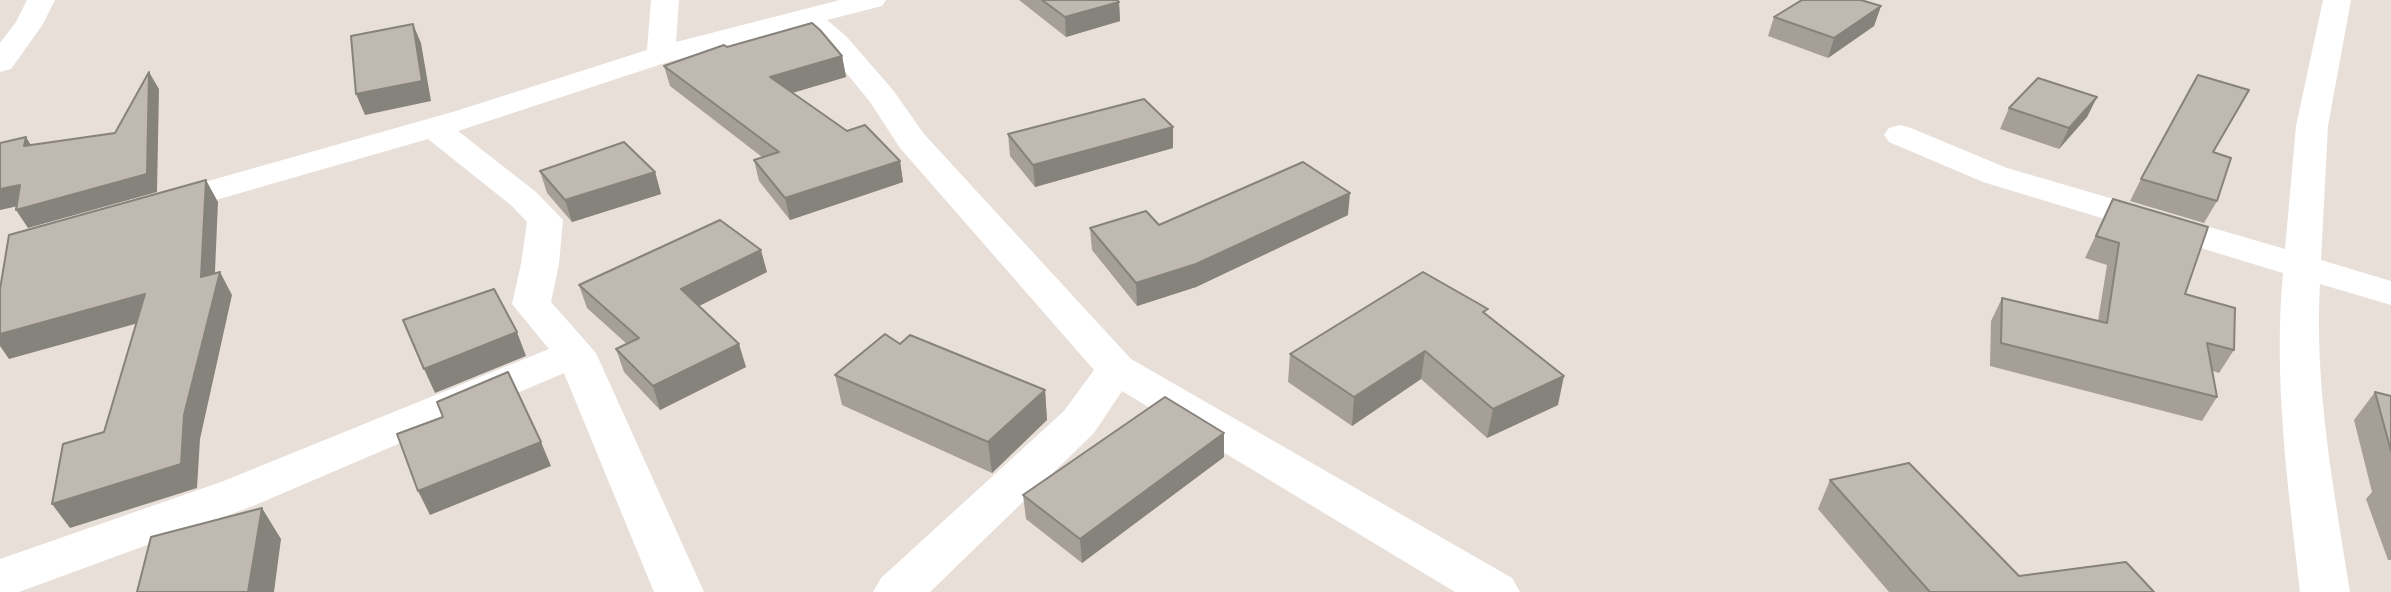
<!DOCTYPE html>
<style>
body{margin:0}
canvas{display:block;background:#e9dfd9}
</style>
<canvas width="2391" height="592"></canvas>
<script>
const ctx = document.querySelector('canvas').getContext('2d');
ctx.lineJoin = 'round';
function paint(path, color) { ctx.fillStyle = color; ctx.fill(path, 'evenodd'); }
function strokePath(path, color, width, dash) { ctx.strokeStyle = color; ctx.lineWidth = width; ctx.lineCap = dash ? 'butt' : 'round'; ctx.setLineDash(dash || []); ctx.stroke(path); }
const minor = new Path2D(`
 M 27,0 L 55,0 L 43,24 L 11,69 L 0,72 L 0,43 L 16,22 Z
 M 651,0 L 679,0 L 676,42 L 840,0 L 886,0 L 882,6 L 827,20 L 846,36 L 893,90 L 924,134 L 1131,359 L 1512,578 L 1520,592 L 1455,592 L 1122,391 L 1094,433 L 930,592 L 873,592 L 881,578 L 1064,411 L 1094,370 L 900,148 L 870,102 L 826,48 L 801,27 L 671,61 L 458,131 L 536,192 L 563,220 L 559,264 L 551,302 L 596,353 L 704,592 L 654,592 L 564,373 L 253,506 L 19,592 L 0,592 L 0,559 L 221,482 L 549,349 L 512,304 L 521,264 L 527,222 L 512,206 L 428,139 L 160,216 L 148,212 L 142,205 L 148,198 L 456,111 L 647,50 Z
 M 2323,0 L 2351,0 L 2328,126 L 2321,260 L 2391,281 L 2391,305 L 2320,284 C 2314,387 2334,490 2350,592 L 2300,592 C 2288,486 2273,380 2283,273 L 1983,182 L 1889,142 L 1884,135 L 1889,128 L 1900,125 L 1911,128 L 2007,168 L 2285,249 L 2296,126 Z`);
const wall = new Path2D(`
 M 1019,0 L 1117,0 L 1119,2 L 1120,21 L 1066,37 Z
 M 1881,6 L 1874,26 L 1828,58 L 1768,36 L 1774,17 Z
 M 842,56 L 846,77 L 792,93 L 847,131 L 900,161 L 903,182 L 790,220 L 759,181 L 754,160 L 762,157 L 670,86 L 664,66 Z
 M 2097,97 L 2087,117 L 2059,149 L 2000,129 L 2009,108 Z
 M 1008,134 L 1173,148 L 1035,187 L 1010,156 Z
 M 2213,152 L 2217,201 L 2204,223 L 2130,201 L 2141,179 Z
 M 540,171 L 655,172 L 661,194 L 572,222 L 547,193 Z
 M 2113,199 L 2185,294 L 2234,350 L 2219,373 L 2213,371 L 2217,397 L 2202,421 L 1990,366 L 1991,321 L 2002,298 L 2098,321 L 2107,265 L 2085,258 Z
 M 1348,215 L 1196,287 L 1137,306 L 1092,250 L 1090,228 Z
 M 767,272 L 699,306 L 746,367 L 660,410 L 624,372 L 616,349 L 627,344 L 587,308 L 579,285 Z
 M 1487,316 L 1558,405 L 1487,438 L 1421,379 L 1352,426 L 1288,382 L 1290,354 Z
 M 900,344 L 1045,390 L 1047,420 L 992,473 L 842,405 L 835,375 Z
 M 2375,392 L 2391,396 L 2391,560 L 2388,560 L 2366,499 L 2372,492 L 2354,420 Z
 M 1224,457 L 1082,563 L 1026,519 L 1023,495 Z
 M 1830,480 L 2019,576 L 2154,592 L 1889,592 L 1818,509 Z`);
const shadedWall = new Path2D(`
 M 1119,2 L 1120,21 L 1066,37 L 1065,17 Z
 M 1881,6 L 1874,26 L 1828,58 L 1834,38 Z
 M 413,24 L 421,43 L 431,101 L 365,115 L 356,94 Z
 M 842,56 L 846,77 L 775,98 L 770,77 Z
 M 149,72 L 159,89 L 157,192 L 28,228 L 16,210 L 147,174 Z
 M 2097,97 L 2087,117 L 2059,149 L 2069,128 Z
 M 1173,127 L 1173,148 L 1035,187 L 1033,165 Z
 M 26,137 L 37,155 L 24,146 Z
 M 900,161 L 903,182 L 790,220 L 785,198 Z
 M 655,172 L 661,194 L 572,222 L 565,200 Z
 M 206,180 L 218,202 L 214,294 L 220,272 L 232,295 L 200,439 L 197,488 L 70,528 L 52,504 L 184,415 Z
 M 20,185 L 32,203 L 0,210 L 0,189 Z
 M 1350,193 L 1348,215 L 1196,287 L 1137,306 L 1136,283 Z
 M 761,250 L 767,272 L 687,312 L 681,289 Z
 M 145,294 L 160,317 L 9,359 L 0,346 L 0,334 Z
 M 517,332 L 526,356 L 435,393 L 424,369 Z
 M 739,344 L 746,367 L 660,410 L 653,386 Z
 M 1425,351 L 1421,379 L 1352,426 L 1354,397 Z
 M 1564,376 L 1558,405 L 1487,438 L 1493,409 Z
 M 1045,390 L 1047,420 L 992,473 L 988,442 Z
 M 1224,433 L 1224,457 L 1082,563 L 1080,539 Z
 M 541,442 L 551,466 L 430,515 L 418,491 Z
 M 262,508 L 281,539 L 274,592 L 248,592 Z`);
const building = new Path2D(`
 M 1042,0 L 1117,0 L 1119,2 L 1065,17 Z
 M 1802,0 L 1861,0 L 1881,6 L 1834,38 L 1774,17 Z
 M 812,23 L 820,30 L 842,56 L 770,77 L 847,131 L 865,125 L 900,161 L 785,198 L 754,160 L 779,152 L 664,66 L 724,45 L 727,47 Z
 M 413,24 L 422,81 L 356,94 L 351,36 Z
 M 149,72 L 147,174 L 16,210 L 20,185 L 0,189 L 0,143 L 26,137 L 24,146 L 115,133 Z
 M 2198,75 L 2249,90 L 2213,152 L 2231,158 L 2217,201 L 2141,179 Z
 M 2038,78 L 2097,97 L 2069,128 L 2009,108 Z
 M 1144,99 L 1173,127 L 1033,165 L 1008,134 Z
 M 624,142 L 655,172 L 565,200 L 540,171 Z
 M 1303,162 L 1350,193 L 1196,264 L 1136,283 L 1090,228 L 1146,211 L 1159,225 Z
 M 206,180 L 201,277 L 220,272 L 184,415 L 181,464 L 52,504 L 63,444 L 104,432 L 145,294 L 0,334 L 0,289 L 9,235 Z
 M 2113,199 L 2208,227 L 2185,294 L 2235,308 L 2234,350 L 2207,343 L 2217,397 L 2001,343 L 2002,298 L 2107,323 L 2119,243 L 2096,236 Z
 M 720,220 L 761,250 L 681,289 L 739,344 L 653,386 L 616,349 L 639,338 L 579,285 Z
 M 1423,272 L 1488,309 L 1483,312 L 1564,376 L 1493,409 L 1425,351 L 1354,397 L 1290,354 Z
 M 494,289 L 517,332 L 424,369 L 403,320 Z
 M 885,334 L 900,344 L 910,335 L 1045,390 L 988,442 L 835,375 Z
 M 508,372 L 541,442 L 418,491 L 397,434 L 443,417 L 437,402 Z
 M 2375,392 L 2391,396 L 2391,451 Z
 M 1165,397 L 1224,433 L 1080,539 L 1023,495 Z
 M 1909,463 L 2019,576 L 2126,562 L 2154,592 L 1930,592 L 1830,480 Z
 M 262,508 L 248,592 L 137,592 L 151,537 Z`);
paint(minor, '#fff');
paint(wall, '#a59f98');
paint(shadedWall, '#86827c');
paint(building, '#c0b9b1');
strokePath(building, '#86827c', 2);
</script>
